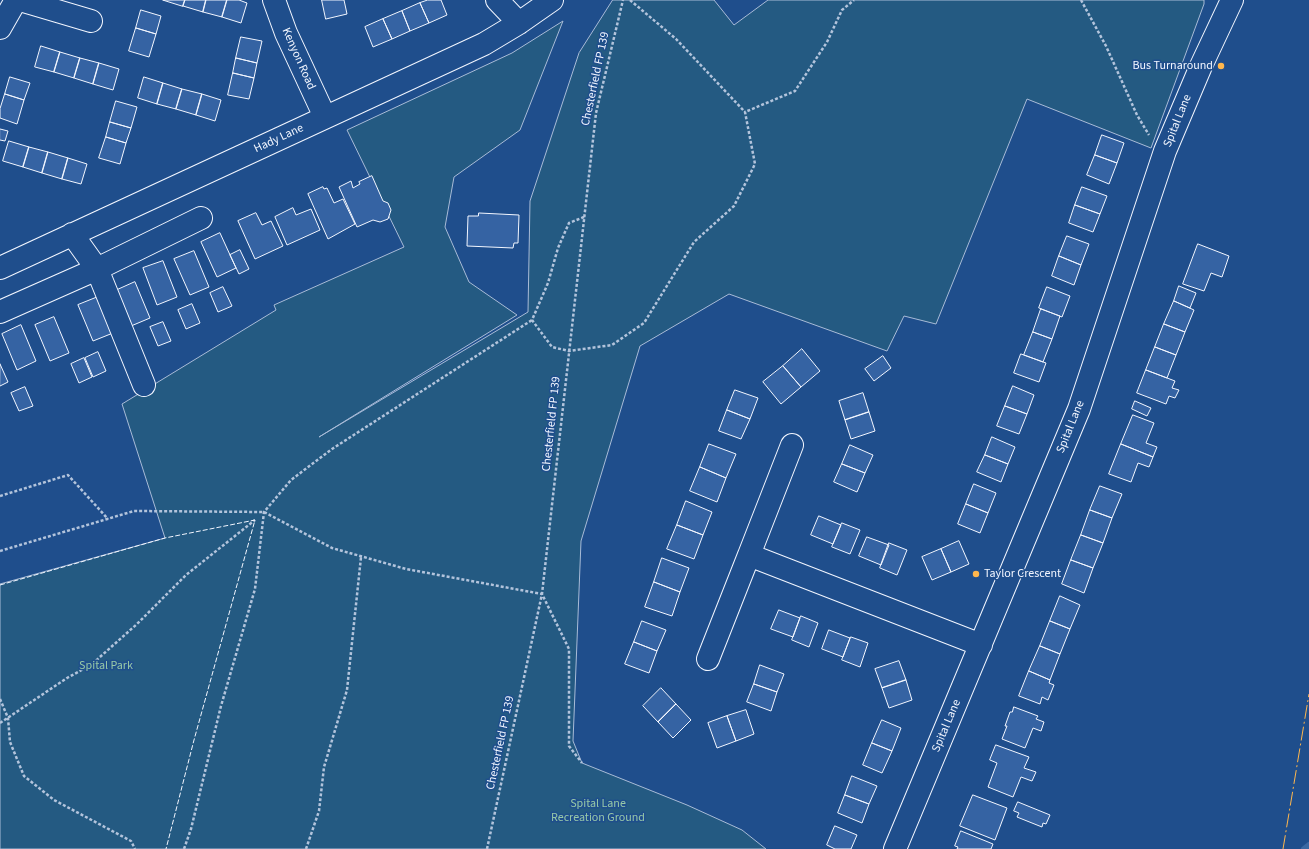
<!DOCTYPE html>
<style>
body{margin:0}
canvas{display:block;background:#1f4e8c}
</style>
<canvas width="1309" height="849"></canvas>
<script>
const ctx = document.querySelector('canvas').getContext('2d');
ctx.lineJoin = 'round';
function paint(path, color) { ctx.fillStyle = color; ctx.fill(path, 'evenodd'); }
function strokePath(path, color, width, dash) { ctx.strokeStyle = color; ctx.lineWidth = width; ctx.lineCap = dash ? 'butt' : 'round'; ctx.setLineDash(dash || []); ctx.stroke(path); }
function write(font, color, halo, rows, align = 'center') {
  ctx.font = font + ' "Source Sans 3",sans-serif'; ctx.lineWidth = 3; ctx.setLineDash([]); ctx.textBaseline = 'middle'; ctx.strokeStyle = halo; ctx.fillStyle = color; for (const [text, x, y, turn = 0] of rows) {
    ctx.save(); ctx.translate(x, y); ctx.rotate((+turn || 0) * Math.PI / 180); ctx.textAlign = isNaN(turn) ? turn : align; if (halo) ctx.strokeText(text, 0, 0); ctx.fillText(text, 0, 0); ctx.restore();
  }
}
const green = new Path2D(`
 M 613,0 L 714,0 L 734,25 L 768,0 L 1204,0 L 1204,4 L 1151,148 L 1027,99 L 936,324 L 904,316 L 887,351 L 729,294 L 640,346 L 581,541 L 573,741 L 582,763 L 687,805 L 742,830 L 766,849 L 0,849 L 0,584 L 165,538 L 122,404 L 276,310 L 274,305 L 404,247 L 347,130 L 512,53 L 563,21 L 520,130 L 454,177 L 445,227 L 469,282 L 517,315 L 319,437 L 528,312 L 530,201 L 579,53 Z`);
const stream = new Path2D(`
 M 1304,849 L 1309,845`);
const building = new Path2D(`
 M 163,0 L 185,0 L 183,6 Z
 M 185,0 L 206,0 L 203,12 L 183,6 Z
 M 206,0 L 227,0 L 222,17 L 203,12 Z
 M 227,0 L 239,0 L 247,3 L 241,23 L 222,17 Z
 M 322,0 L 344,0 L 347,14 L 326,19 Z
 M 428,0 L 441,0 L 447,15 L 429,23 L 420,3 Z
 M 420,3 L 429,23 L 410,31 L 402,11 Z
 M 141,10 L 161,16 L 156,34 L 136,28 Z
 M 402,11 L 410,31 L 392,39 L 383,19 Z
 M 383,19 L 392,39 L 373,47 L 365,27 Z
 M 136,28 L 156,34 L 149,57 L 129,51 Z
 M 241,37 L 262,41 L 257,63 L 236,58 Z
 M 41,46 L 60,52 L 54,72 L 35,67 Z
 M 60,52 L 80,58 L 74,78 L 54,72 Z
 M 80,58 L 99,63 L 93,84 L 74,78 Z
 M 236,58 L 257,63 L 254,78 L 233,73 Z
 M 99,63 L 119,69 L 113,90 L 93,84 Z
 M 233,73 L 254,78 L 249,99 L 228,95 Z
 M 10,77 L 30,83 L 24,100 L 5,94 Z
 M 144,77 L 163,83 L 157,104 L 138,98 Z
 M 163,83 L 182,89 L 176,109 L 157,104 Z
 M 182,89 L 202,94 L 196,115 L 176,109 Z
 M 5,94 L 24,100 L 17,124 L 0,118 L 0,109 Z
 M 202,94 L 221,100 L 215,121 L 196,115 Z
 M 116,101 L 137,107 L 131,128 L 110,122 Z
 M 110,122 L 131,128 L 126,143 L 106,137 Z
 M 0,129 L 8,131 L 5,141 L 0,140 Z
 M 1102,135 L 1124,143 L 1117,163 L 1095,155 Z
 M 106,137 L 126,143 L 120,164 L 99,158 Z
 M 9,141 L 29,147 L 23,167 L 3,161 Z
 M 29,147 L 48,152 L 42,173 L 23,167 Z
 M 48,152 L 68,158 L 62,179 L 42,173 Z
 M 1095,155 L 1117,163 L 1109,184 L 1087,175 Z
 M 68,158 L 87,164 L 81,184 L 62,179 Z
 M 372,176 L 383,201 L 388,203 L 391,210 L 388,219 L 380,222 L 373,220 L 357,227 L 339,187 L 351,181 L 353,188 L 360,184 L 359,182 Z
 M 323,187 L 324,189 L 327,188 L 334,203 L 343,199 L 355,224 L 328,239 L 308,194 Z
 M 1082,187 L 1107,196 L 1100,214 L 1075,205 Z
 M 1075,205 L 1100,214 L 1093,232 L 1069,223 Z
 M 293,208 L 296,215 L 311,209 L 320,230 L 287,245 L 275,217 Z
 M 256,213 L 262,225 L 271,221 L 283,246 L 255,259 L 238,221 Z
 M 479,213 L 519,215 L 518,243 L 514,243 L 513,248 L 467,246 L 468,216 L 478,216 Z
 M 220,233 L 236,268 L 217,277 L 201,242 Z
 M 1067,236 L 1089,244 L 1081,265 L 1059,256 Z
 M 1198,244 L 1229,256 L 1222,277 L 1211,273 L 1204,291 L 1183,284 Z
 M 240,250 L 249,269 L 239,274 L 230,255 Z
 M 194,251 L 209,287 L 190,295 L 174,259 Z
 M 1059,256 L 1081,265 L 1074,285 L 1052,276 Z
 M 163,261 L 177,297 L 157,305 L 143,268 Z
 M 135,282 L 150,318 L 131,326 L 115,291 Z
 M 1179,286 L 1196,293 L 1190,308 L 1174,301 Z
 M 223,287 L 232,306 L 218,312 L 210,293 Z
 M 1047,287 L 1070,296 L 1062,317 L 1039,308 Z
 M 98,297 L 113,333 L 93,341 L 78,305 Z
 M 1174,301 L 1194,310 L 1185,332 L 1164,324 Z
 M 192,304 L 200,323 L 186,329 L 178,310 Z
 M 1041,309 L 1060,316 L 1052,339 L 1033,332 Z
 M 54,317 L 69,353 L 50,361 L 35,325 Z
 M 163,322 L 171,341 L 158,346 L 150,327 Z
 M 1164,324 L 1185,332 L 1176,355 L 1155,347 Z
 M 21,325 L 36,361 L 17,370 L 2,334 Z
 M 1033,332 L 1052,339 L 1043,362 L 1024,355 Z
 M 1155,347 L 1176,355 L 1167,378 L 1146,370 Z
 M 802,349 L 820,371 L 801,387 L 783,366 Z
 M 98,352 L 106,371 L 93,377 L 85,358 Z
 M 1021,354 L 1046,363 L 1039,382 L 1014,373 Z
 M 883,356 L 891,368 L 874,381 L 865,369 Z
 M 84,358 L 92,377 L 79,383 L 71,364 Z
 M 0,364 L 8,382 L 0,386 Z
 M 783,366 L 801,387 L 781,404 L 763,382 Z
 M 1146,370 L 1175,381 L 1172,388 L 1179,390 L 1175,398 L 1169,396 L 1166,404 L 1137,393 Z
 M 1013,386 L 1034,395 L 1027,414 L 1005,406 Z
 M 25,387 L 33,406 L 19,411 L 11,393 Z
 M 735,390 L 758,398 L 750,419 L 727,410 Z
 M 863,393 L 869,412 L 845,420 L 839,401 Z
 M 1135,401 L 1151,408 L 1147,416 L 1132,409 Z
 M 1005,406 L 1027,414 L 1019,434 L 997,426 Z
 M 727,410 L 750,419 L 741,439 L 719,431 Z
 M 869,412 L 875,431 L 851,439 L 845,420 Z
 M 1133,415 L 1154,423 L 1146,443 L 1157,447 L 1153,457 L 1121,444 Z
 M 992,437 L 1015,447 L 1008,464 L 985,455 Z
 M 709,444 L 736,454 L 726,478 L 700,467 Z
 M 1121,444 L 1153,457 L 1149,467 L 1138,463 L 1131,482 L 1109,474 Z
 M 850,445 L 873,455 L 865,473 L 842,464 Z
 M 985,455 L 1008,464 L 1001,482 L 977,472 Z
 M 842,464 L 865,473 L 857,492 L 834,482 Z
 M 700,467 L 726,478 L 717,502 L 690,491 Z
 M 974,484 L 996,493 L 988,513 L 966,504 Z
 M 1100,486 L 1122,494 L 1112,518 L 1090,510 Z
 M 686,501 L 712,512 L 703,535 L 677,525 Z
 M 966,504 L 988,513 L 980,533 L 958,524 Z
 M 1090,510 L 1112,518 L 1103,543 L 1081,535 Z
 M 819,516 L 841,525 L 833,544 L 811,535 Z
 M 842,523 L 860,530 L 850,554 L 832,547 Z
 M 677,525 L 703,535 L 694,559 L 667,549 Z
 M 1081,535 L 1103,543 L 1093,568 L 1071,560 Z
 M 867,537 L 889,545 L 881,565 L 859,556 Z
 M 959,541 L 969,564 L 951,572 L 941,549 Z
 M 889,543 L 907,550 L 897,575 L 880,568 Z
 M 941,549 L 951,572 L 932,580 L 922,557 Z
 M 662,558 L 689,568 L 680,592 L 654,582 Z
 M 1071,560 L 1093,568 L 1084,593 L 1062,584 Z
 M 654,582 L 680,592 L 672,616 L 645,607 Z
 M 1060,596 L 1080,605 L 1070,629 L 1050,621 Z
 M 779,610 L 800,618 L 793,637 L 771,629 Z
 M 801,616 L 818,623 L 809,647 L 792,640 Z
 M 642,621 L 666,630 L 657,651 L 634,642 Z
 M 1050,621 L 1070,629 L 1060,654 L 1040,646 Z
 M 829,630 L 850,638 L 843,657 L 822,649 Z
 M 851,637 L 868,643 L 860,667 L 842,660 Z
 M 634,642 L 657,651 L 649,673 L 625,664 Z
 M 1040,646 L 1060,654 L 1050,680 L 1029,671 Z
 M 899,661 L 906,680 L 882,688 L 875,669 Z
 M 760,665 L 784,674 L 777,692 L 754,684 Z
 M 1029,671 L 1050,680 L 1049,683 L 1054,685 L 1048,700 L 1042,697 L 1040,704 L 1019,696 Z
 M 906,680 L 912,700 L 889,708 L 882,688 Z
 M 754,684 L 777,692 L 771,711 L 747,702 Z
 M 661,688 L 676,704 L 658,722 L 643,706 Z
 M 676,704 L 691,720 L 673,738 L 658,722 Z
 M 1014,707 L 1038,716 L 1036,719 L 1044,722 L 1041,731 L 1033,728 L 1025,748 L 1002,739 L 1007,726 L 1005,726 L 1010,712 L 1012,712 Z
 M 746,710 L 754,734 L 736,741 L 727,716 Z
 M 727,716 L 736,741 L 717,748 L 708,723 Z
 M 882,720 L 901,728 L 892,751 L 872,743 Z
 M 872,743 L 892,751 L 882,773 L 863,765 Z
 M 996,745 L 1029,757 L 1024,768 L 1036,772 L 1032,781 L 1021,777 L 1013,797 L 988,787 L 997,763 L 990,760 Z
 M 852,776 L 877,786 L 869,804 L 845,795 Z
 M 845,795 L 869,804 L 862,823 L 838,813 Z
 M 973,795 L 1007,808 L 995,840 L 960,826 Z
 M 1018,802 L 1050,815 L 1046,824 L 1043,823 L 1042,827 L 1017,817 L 1019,813 L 1014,811 Z
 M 835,826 L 857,835 L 851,849 L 835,849 L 827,845 Z
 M 961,831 L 993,844 L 991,849 L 957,849 L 958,847 L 955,846 Z`);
const path = new Path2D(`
 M 630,0 L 676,39 L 745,112
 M 1081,0 L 1106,46 L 1137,115 L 1149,135
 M 584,217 L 569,223 L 558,248 L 548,283 L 532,320 L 552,347 L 569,351 L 612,345 L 644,323 L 694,242 L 734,206 L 755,164 L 745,112 L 795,91 L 827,42 L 842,10 L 854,0
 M 0,496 L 68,475 L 108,519
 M 0,551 L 134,511 L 264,512 L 332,548 L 406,569 L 542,594 L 569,649 L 569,746 L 582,763
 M 0,699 L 8,718 L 10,742 L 24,776 L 54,800 L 131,841 L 135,849
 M 0,723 L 67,678 L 91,665 L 137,624 L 186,575 L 255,520
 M 184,849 L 191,829 L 221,706 L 255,589 L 264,512 L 291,480 L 332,449 L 532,320
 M 306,849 L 319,811 L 324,767 L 347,690 L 361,557
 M 487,849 L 542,594 L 596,113 L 623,0`);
const minor = new Path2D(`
 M 20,0 L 91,21
 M 274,0 L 286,33 L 325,117
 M 497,0 L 519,23
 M 0,28 L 16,0
 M 72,234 L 97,269 L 144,385
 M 0,268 L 484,44 L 519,23 L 552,0
 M 0,312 L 97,269 L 201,218
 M 749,555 L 792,445
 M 708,659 L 749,555 L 981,645
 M 895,849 L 1079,409 L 1165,151 L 1201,66 L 1232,0`);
const fence = new Path2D(`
 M 0,585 L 165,538 L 255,520 L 194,740 L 166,849`);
const power = new Path2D(`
 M 1283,849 L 1309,694`);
const markers = [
 [1221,66,4,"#ffb74d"],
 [976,574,4,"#ffb74d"]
];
const streetNames = [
 ["Kenyon Road",298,59,66],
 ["Chesterfield FP 139",596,79,-78],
 ["Spital Lane",1178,121,-68],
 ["Hady Lane",279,139,-25],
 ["Chesterfield FP 139",552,424,-84],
 ["Spital Lane",1071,427,-68],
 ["Spital Lane",947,726,-67],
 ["Chesterfield FP 139",501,743,-78]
];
const poiNames = [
 ["Bus Turnaround",1213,66],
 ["Taylor Crescent",984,574,"left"]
];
const parkNames = [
 ["Spital Park",106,666],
 ["Spital Lane",598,804],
 ["Recreation Ground",598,818]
];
paint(green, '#245a82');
strokePath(green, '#a8bbd7', 1);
strokePath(stream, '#3b69a3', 6);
paint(building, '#3563a3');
strokePath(building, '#f2f6ff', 1);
strokePath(minor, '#f2f6ff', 24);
strokePath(path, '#b3c4dc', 2.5, [3, 2]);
strokePath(minor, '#1f4e8c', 22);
strokePath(fence, '#f2f6ff', 1, [5, 2]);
strokePath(power, '#ffb74d', 1, [14, 3, 2, 3]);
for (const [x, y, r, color] of markers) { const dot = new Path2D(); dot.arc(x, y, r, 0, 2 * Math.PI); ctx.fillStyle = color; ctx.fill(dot); strokePath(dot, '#1f4e8c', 1.5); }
write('12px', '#f2f6ff', '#1f4e8c', streetNames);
write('12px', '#f2f6ff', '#1f4e8c', poiNames, 'right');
write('12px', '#97c8a6', '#1f4e8c', parkNames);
</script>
